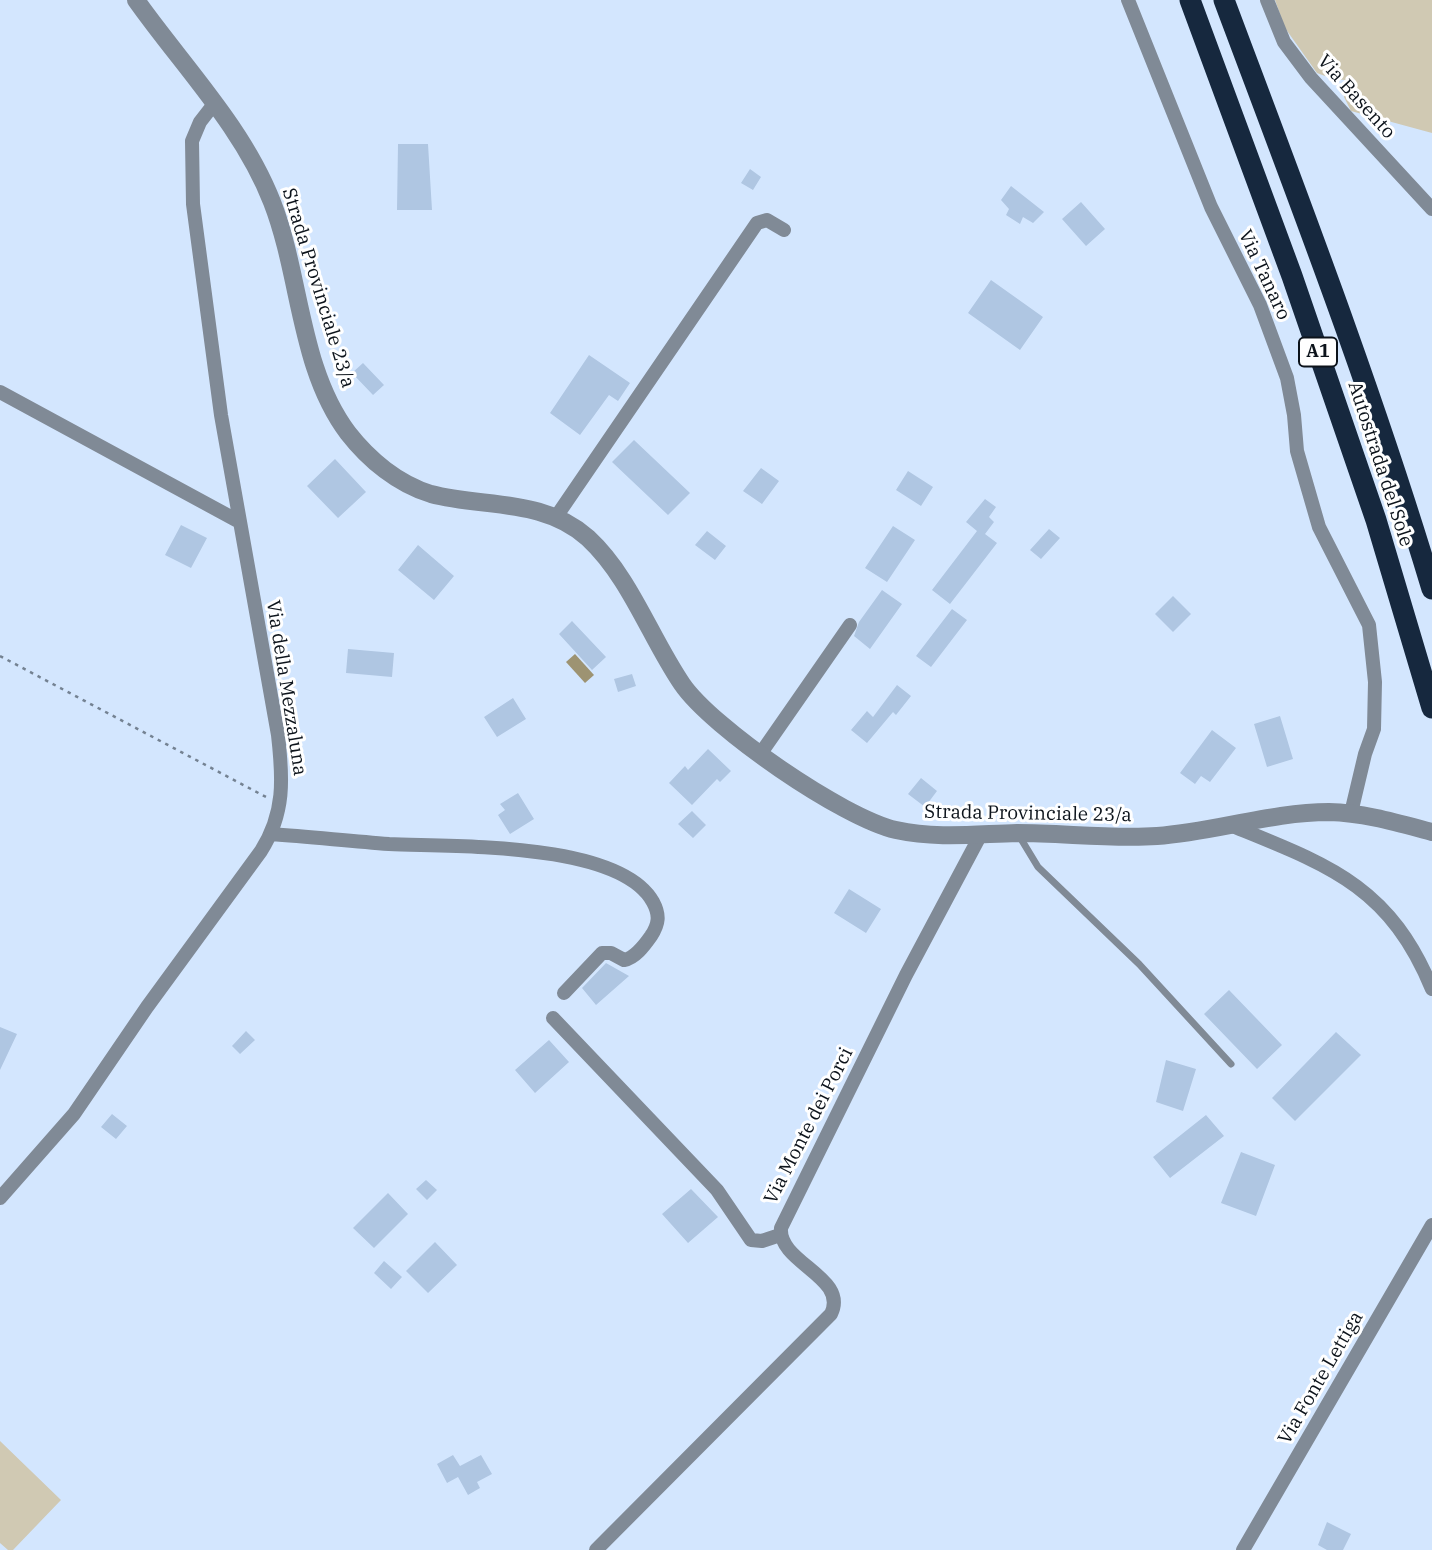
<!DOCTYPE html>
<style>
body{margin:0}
canvas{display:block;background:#d3e6fe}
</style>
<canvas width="1432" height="1550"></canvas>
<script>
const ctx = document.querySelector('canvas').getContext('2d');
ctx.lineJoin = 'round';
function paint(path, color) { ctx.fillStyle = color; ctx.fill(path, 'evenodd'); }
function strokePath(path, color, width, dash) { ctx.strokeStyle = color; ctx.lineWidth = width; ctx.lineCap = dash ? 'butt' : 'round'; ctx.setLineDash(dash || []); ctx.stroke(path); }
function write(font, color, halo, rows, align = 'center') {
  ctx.font = font + ' "IBM Plex Serif",serif'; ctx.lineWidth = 6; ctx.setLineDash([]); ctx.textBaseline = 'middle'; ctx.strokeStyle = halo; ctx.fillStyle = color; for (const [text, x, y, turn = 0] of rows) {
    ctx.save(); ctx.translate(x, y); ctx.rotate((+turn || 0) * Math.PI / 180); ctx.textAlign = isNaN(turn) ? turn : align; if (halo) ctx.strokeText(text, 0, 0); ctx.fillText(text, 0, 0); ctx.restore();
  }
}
const green = new Path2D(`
 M 1275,0 L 1432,0 L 1432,133 L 1351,111 L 1344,97 L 1345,80 L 1334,79 L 1329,72 L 1325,76 L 1317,73 L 1285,28 Z
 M 0,1441 L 61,1500 L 13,1550 L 8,1550 L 0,1543 Z`);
const water = new Path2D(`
 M 575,654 L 594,675 L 585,683 L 566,662 Z`);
const building = new Path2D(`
 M 398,144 L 428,144 L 432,210 L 397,210 Z
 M 750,169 L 761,177 L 753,190 L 741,183 Z
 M 1011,186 L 1044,212 L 1033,223 L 1023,217 L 1020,224 L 1006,215 L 1009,209 L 1001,200 Z
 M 1081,202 L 1105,229 L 1086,246 L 1062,219 Z
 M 991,280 L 1043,317 L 1020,350 L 968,313 Z
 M 589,355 L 630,383 L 618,401 L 609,395 L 580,435 L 550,413 Z
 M 363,363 L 384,385 L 373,395 L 352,373 Z
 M 634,440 L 690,493 L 668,515 L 612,462 Z
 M 335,459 L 366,492 L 338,518 L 307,486 Z
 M 761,468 L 779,481 L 762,504 L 743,491 Z
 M 908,471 L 933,487 L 921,506 L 896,490 Z
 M 985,499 L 996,507 L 989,517 L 994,522 L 985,534 L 997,543 L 950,604 L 932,590 L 977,531 L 966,522 Z
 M 181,525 L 207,538 L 191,568 L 165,555 Z
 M 893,526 L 915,540 L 887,582 L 865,568 Z
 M 1049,529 L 1060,538 L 1041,559 L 1030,550 Z
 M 707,531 L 726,546 L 715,560 L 695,545 Z
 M 418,545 L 454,576 L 434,600 L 398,570 Z
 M 882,590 L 902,604 L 870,649 L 854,636 L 859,622 Z
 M 1173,596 L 1191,614 L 1173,632 L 1155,614 Z
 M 952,609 L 967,620 L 931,667 L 916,656 Z
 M 572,621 L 606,657 L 592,670 L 559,634 Z
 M 348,649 L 394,653 L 392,677 L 346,673 Z
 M 632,674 L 636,686 L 618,692 L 614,679 Z
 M 897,685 L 911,696 L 896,715 L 893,712 L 867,743 L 851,730 L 867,711 L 873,717 Z
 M 513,698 L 526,719 L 497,737 L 484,717 Z
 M 1280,716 L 1293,759 L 1267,767 L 1254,724 Z
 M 1212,730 L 1236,748 L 1210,782 L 1201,776 L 1195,784 L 1180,773 Z
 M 708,749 L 731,771 L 720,782 L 717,779 L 692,805 L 669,783 L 685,766 L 688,770 Z
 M 921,778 L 937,791 L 925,807 L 908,794 Z
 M 518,793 L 534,819 L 510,834 L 498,815 L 505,810 L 500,804 Z
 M 692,811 L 706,825 L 693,838 L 678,824 Z
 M 849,889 L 881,909 L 866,933 L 834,913 Z
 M 606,963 L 629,976 L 596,1005 L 582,988 Z
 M 1229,990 L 1282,1045 L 1257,1069 L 1204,1014 Z
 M 0,1027 L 17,1034 L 0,1070 Z
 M 246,1031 L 255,1040 L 240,1054 L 232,1046 Z
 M 1336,1032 L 1361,1055 L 1295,1121 L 1272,1098 Z
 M 549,1040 L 569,1062 L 535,1093 L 515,1070 Z
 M 1166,1060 L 1196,1069 L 1183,1111 L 1156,1102 Z
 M 112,1114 L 127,1126 L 116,1139 L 101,1127 Z
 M 1206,1115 L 1224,1136 L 1170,1178 L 1153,1157 Z
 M 1241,1152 L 1275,1165 L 1256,1216 L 1221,1203 Z
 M 426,1180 L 437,1190 L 427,1200 L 416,1189 Z
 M 691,1189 L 718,1217 L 688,1243 L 662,1214 Z
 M 388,1193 L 408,1214 L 374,1248 L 353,1228 Z
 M 435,1242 L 457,1265 L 428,1293 L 406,1271 Z
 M 384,1261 L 402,1277 L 391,1289 L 374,1273 Z
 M 453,1455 L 460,1466 L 481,1455 L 492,1474 L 477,1482 L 480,1488 L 468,1495 L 458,1477 L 447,1483 L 437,1464 Z
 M 1327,1522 L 1351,1534 L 1343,1550 L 1327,1550 L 1318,1545 Z`);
const path = new Path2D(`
 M 0,656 L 266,797`);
const service = new Path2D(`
 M 1018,834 L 1038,867 L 1139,964 L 1231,1064`);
const minor = new Path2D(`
 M 1128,0 L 1211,207 L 1260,305 L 1287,378 L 1294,415 L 1297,451 L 1319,527 L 1369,625 L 1375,682 L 1374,729 L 1365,754 L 1351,813
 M 1267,0 L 1284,42 L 1311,78 L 1432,209
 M 0,392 L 238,521
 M 556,517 L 757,223 L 767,220 L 784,230
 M 761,753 L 850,625
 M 1230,825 C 1328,865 1389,885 1432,989
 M 271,834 C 311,837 350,841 389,844 C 451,847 619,841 653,902 C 660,915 659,924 651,936 C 644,946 635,958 624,960 L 611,953 L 602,953 L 564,993
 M 553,1018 L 717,1190 L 751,1240 L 762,1241 L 780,1235
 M 0,1198 L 74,1114 L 147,1007 L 261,851 C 285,813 283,779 278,735 L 221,415 L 193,204 L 192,141 L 200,122 L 214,104
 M 596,1550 L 831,1314 C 849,1277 778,1263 781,1228 L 906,975 L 980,836
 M 1243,1550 L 1432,1225`);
const tertiary = new Path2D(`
 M 136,0 C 182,65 243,127 272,202 C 301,276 299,368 348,433 C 369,460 398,484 431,494 C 484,508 544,498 588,538 C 630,577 650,637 682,684 C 712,728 843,818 896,830 C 937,839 976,834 1017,833 C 1064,833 1110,839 1157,836 C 1214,832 1272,812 1329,812 C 1365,813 1398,823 1432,832`);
const motorway = new Path2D(`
 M 1190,0 L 1292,276 L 1376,520 L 1432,708
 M 1224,0 C 1297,195 1372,389 1432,589`);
const shields = [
 [1318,352,38]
];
const shieldNames = [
 ["A1",1318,352]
];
const streetNames = [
 ["Via Basento",1356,97,48],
 ["Via Tanaro",1264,275,65],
 ["Strada Provinciale 23/a",318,288,73],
 ["Autostrada del Sole",1380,464,72],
 ["Via della Mezzaluna",286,688,81],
 ["Strada Provinciale 23/a",1028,814,1],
 ["Via Monte dei Porci",809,1126,-63],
 ["Via Fonte Lettiga",1321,1378,-60]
];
paint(green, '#d0c9b3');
paint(water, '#9d9372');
paint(building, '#afc6e2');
strokePath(path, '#748292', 2.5, [3.5, 5]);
strokePath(service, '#808a96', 7);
strokePath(minor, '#808a96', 14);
strokePath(tertiary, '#808a96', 18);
strokePath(motorway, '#16283e', 21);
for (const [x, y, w] of shields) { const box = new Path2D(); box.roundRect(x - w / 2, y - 14.5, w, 29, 5); ctx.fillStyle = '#fff'; ctx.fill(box); strokePath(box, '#0c131b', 2); }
write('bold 18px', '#0c131b', null, shieldNames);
write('19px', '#0c131b', '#fff', streetNames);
</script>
